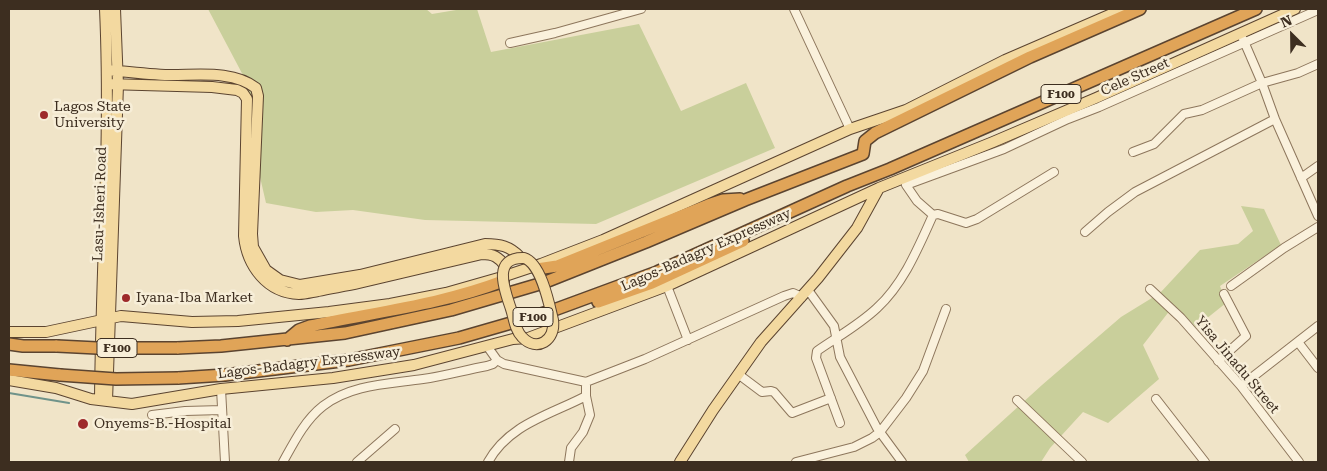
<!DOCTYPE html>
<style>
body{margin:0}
#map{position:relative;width:1327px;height:471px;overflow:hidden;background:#f0e4c8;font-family:"Roboto Serif",serif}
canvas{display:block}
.frame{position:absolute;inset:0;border:10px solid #3d2e20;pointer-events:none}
.north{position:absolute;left:1267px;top:10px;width:50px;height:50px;-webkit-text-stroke:4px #f7eed8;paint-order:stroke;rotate:337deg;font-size:14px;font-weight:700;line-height:20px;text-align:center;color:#3d2e20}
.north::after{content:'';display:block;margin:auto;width:18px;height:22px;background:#3d2e20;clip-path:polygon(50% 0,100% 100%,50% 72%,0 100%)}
</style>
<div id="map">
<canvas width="1327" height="471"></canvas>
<div class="frame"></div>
<div class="north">N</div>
</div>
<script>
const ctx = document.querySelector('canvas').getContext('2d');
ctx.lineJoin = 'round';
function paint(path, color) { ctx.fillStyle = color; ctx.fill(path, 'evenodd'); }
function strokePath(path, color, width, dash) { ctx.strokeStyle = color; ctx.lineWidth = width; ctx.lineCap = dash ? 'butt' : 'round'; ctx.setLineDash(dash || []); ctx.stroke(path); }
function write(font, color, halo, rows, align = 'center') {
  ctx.font = font + ' "Roboto Serif",serif'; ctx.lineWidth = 5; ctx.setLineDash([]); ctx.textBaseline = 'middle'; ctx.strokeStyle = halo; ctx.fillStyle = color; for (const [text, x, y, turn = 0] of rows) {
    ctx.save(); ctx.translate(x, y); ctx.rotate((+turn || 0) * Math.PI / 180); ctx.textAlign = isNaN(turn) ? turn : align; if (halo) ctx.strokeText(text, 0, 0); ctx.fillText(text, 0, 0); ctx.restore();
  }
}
const green = new Path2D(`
 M 208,9 L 426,9 L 432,14 L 462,9 L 477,9 L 491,52 L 639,24 L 681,111 L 746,83 L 775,148 L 596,224 L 425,220 L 353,210 L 316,212 L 266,203 L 251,138 L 245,79 Z
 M 1241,206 L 1264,209 L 1281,245 L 1220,286 L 1226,303 L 1196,327 L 1174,305 L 1143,345 L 1159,379 L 1108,423 L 1083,412 L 1050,448 L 1041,462 L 969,462 L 965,455 L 1042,385 L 1121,317 L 1160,293 L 1200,250 L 1238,244 L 1253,231 Z`);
const stream = new Path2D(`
 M 9,393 L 69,403`);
const minor = new Path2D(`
 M 794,9 L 850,129
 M 1243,39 L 1262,83 L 1298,73 L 1318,64
 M 510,43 L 555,33 L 641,9
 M 1133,152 L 1154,144 L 1184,114 L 1202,110 L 1262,83 L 1275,119 L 1318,216
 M 1054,172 L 977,219 L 966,223 L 938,214 L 933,215 L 917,201 L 906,185 L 1004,149 L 1068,119 L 1099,107 L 1318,10
 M 1301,178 L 1318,166
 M 1085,232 L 1108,212 L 1135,192 L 1275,119
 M 667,286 L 688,340
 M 1231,286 L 1284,248 L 1318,227
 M 1150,289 L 1181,318 L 1241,386 L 1299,462
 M 808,290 L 834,326 L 840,357 L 877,428 L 902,462
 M 1298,342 L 1318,368
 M 487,346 L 497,360 L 504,364 L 586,382 L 645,359 L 784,296 L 793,293 L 802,297
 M 1218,361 L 1246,336 L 1224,294
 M 738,374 L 762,392 L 771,391 L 774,392 L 792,413 L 831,398
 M 1241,386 L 1318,326
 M 221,389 L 225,462
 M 1156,399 L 1205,462
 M 1017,400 L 1082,462
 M 152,415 L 185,411 L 222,410
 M 840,423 L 816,358 L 817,351 C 837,337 859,325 877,308 C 904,283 918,248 933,215
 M 283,462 C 294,442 305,420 323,406 C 351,384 389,384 423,379 C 444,376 465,370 487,366 L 493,364 L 497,360
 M 357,462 L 395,429
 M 488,462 C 509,424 550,415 586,396 L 586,382
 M 569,462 L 571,448 L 583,432 L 590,415 L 586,396
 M 796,462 L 854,447 L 872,438 L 880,432 L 906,398 L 923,371 L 946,309`);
const major = new Path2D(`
 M 107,70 C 127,72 146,74 165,75 C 194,76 232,69 256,88 L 258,96 L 252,234 L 253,247 L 266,270 L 280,280 L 300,285 L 360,275 L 485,244 C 500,244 510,246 520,257
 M 107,84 L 212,87 L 237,90 L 243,93 L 247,99 L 244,236 C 247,266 267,293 299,294 C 305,294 312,292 318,291 C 332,288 346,286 359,283 C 400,273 441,264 482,254 C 493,254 499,257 505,266
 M 9,332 L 46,332 L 121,316 L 192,322 L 238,321 L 329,312 L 390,304 L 446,293 L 502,277 L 541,264 L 603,240 L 850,129 L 906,110 L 1005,60 L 1123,9
 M 9,380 L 56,388 L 91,399 L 132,404 L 221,389 L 333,378 L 414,365 L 513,339 L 528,338 L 667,286 L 879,188 L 993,142 L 1096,98 L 1295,9
 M 100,400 C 101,270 111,139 105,9
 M 107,401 L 118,85 L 115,9
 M 680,462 L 713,410 L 761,342 L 818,278 L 857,228 L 879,188`);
const highway = new Path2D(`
 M 537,269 L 557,266 L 708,205 L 723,200 L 740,199
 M 598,302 L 652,283 L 743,241
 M 287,340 L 299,330 L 310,326 C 375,312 440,305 503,281
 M 9,344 L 23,346 L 57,346
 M 177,348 L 221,346 L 345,333 L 451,310 L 543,283 L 646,242 L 745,200 L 863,154 L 865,141 L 875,133 L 1030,57 L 1140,9
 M 9,370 L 60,375
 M 178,378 L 225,375 L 349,360 L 459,338 L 518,321 L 554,310 L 657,272 L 847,186 L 890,169 L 1256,9`);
const majorBridge = new Path2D(`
 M 524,258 C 541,263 549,303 553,320 C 556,340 537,353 522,337 C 515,330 514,318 511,309 C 505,291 491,257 524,258 Z`);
const highwayBridge = new Path2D(`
 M 57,346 L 97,348 L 177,348
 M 60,375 L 116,379 L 178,378`);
const markers = [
 [44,115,5,"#9e2a2b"],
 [126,298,5,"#9e2a2b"],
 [83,424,6,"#9e2a2b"]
];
const shields = [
 [1061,94,40],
 [533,317,40],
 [117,348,40]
];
const shieldNames = [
 ["F100",1061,94],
 ["F100",533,317],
 ["F100",117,348]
];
const streetNames = [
 ["Cele Street",1135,77,-24],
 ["Lasu-Isheri Road",100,204,-88],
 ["Lagos-Badagry Expressway",706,250,-24],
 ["Lagos-Badagry Expressway",309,363,-7],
 ["Yisa Jinadu Street",1237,365,50]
];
const poiNames = [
 ["Lagos State",54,107],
 ["University",54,123],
 ["Iyana-Iba Market",136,298],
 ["Onyems-B.-Hospital",94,424]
];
paint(green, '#c9cf9b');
strokePath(stream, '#6f938a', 2);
strokePath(minor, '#8d765c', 10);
strokePath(major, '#5b4430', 12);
strokePath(highway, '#5b4430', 14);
strokePath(minor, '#faf1dc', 8);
strokePath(major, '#f3d9a0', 10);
strokePath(highway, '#e0a458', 11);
strokePath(majorBridge, '#5b4430', 12, []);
strokePath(highwayBridge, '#5b4430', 14, []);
strokePath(majorBridge, '#f3d9a0', 10);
strokePath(highwayBridge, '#e0a458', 11);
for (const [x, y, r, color] of markers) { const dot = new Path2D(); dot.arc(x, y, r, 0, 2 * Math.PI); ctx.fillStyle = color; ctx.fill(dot); strokePath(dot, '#f7eed8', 2); }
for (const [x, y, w] of shields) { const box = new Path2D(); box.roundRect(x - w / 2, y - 9.5, w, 19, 4); ctx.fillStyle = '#f7eed8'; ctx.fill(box); strokePath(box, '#3d2e20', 1); }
write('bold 12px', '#3d2e20', null, shieldNames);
write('14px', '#3d2e20', '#f7eed8', streetNames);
write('14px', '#3d2e20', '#f7eed8', poiNames, 'left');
</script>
